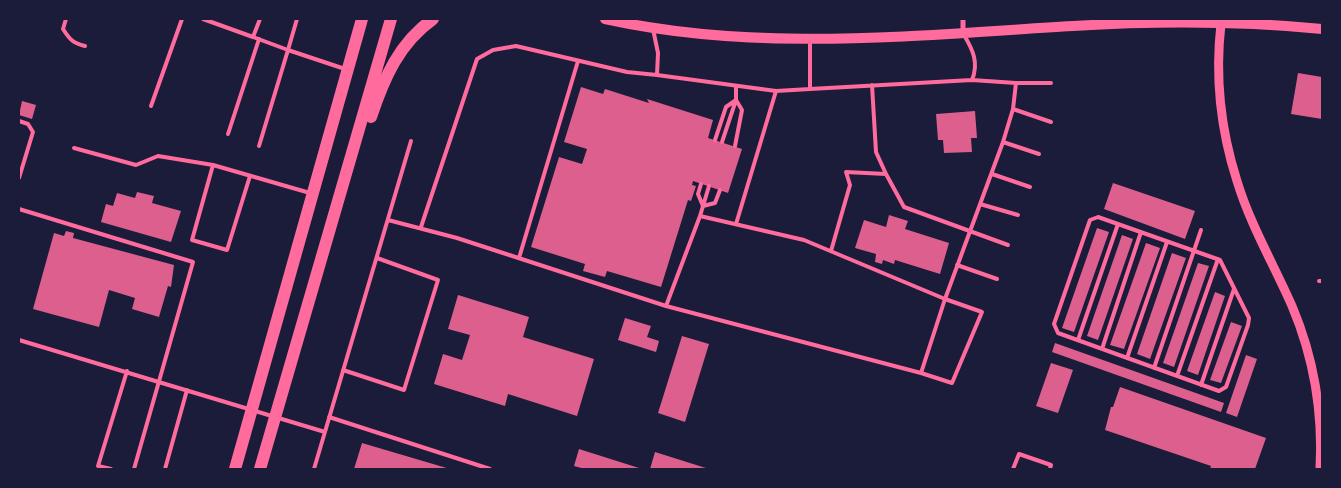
<!DOCTYPE html>
<style>
body{margin:0}
#map{position:relative;width:1341px;height:488px;overflow:hidden;background:#1b1b3a;font-family:"Open Sans",sans-serif}
canvas{display:block}
.frame{position:absolute;inset:0;border:20px solid #1b1b3a;pointer-events:none}
</style>
<div id="map">
<canvas width="1341" height="488"></canvas>
<div class="frame"></div>
</div>
<script>
const ctx = document.querySelector('canvas').getContext('2d');
ctx.lineJoin = 'round';
function paint(path, color) { ctx.fillStyle = color; ctx.fill(path, 'evenodd'); }
function strokePath(path, color, width, dash) { ctx.strokeStyle = color; ctx.lineWidth = width; ctx.lineCap = dash ? 'butt' : 'round'; ctx.setLineDash(dash || []); ctx.stroke(path); }
const building = new Path2D(`
 M 1298,73 L 1322,77 L 1322,119 L 1291,114 Z
 M 581,87 L 603,94 L 605,89 L 649,103 L 647,99 L 713,120 L 708,138 L 742,149 L 728,193 L 693,181 L 692,185 L 696,186 L 691,201 L 688,200 L 661,287 L 607,271 L 605,277 L 583,271 L 585,264 L 531,247 L 559,157 L 582,164 L 587,149 L 564,142 Z
 M 22,101 L 36,105 L 32,119 L 19,115 Z
 M 975,111 L 977,138 L 971,138 L 972,152 L 944,153 L 943,140 L 938,140 L 936,114 Z
 M 1113,183 L 1195,211 L 1185,239 L 1104,209 Z
 M 137,192 L 154,196 L 152,203 L 181,211 L 171,242 L 101,222 L 106,204 L 113,206 L 117,193 L 135,198 Z
 M 889,215 L 908,221 L 905,229 L 949,243 L 940,274 L 895,260 L 894,264 L 883,260 L 882,264 L 875,262 L 876,254 L 855,248 L 864,220 L 886,227 Z
 M 1097,228 L 1109,232 L 1074,332 L 1062,328 Z
 M 66,231 L 74,233 L 73,238 L 174,265 L 171,287 L 168,286 L 159,317 L 132,309 L 135,298 L 109,290 L 99,327 L 33,309 L 54,233 L 64,236 Z
 M 1122,235 L 1133,239 L 1098,340 L 1087,336 Z
 M 1146,243 L 1160,248 L 1124,349 L 1110,345 Z
 M 1172,253 L 1186,258 L 1150,359 L 1137,354 Z
 M 1198,263 L 1209,266 L 1174,367 L 1163,363 Z
 M 1215,292 L 1225,296 L 1198,375 L 1187,371 Z
 M 458,295 L 529,317 L 523,337 L 594,359 L 577,416 L 508,394 L 505,406 L 434,384 L 443,354 L 462,360 L 470,335 L 448,329 Z
 M 625,318 L 651,326 L 647,337 L 659,341 L 656,352 L 618,340 Z
 M 1231,322 L 1242,326 L 1221,383 L 1210,380 Z
 M 682,336 L 709,344 L 685,422 L 658,413 Z
 M 1055,343 L 1224,403 L 1221,412 L 1052,352 Z
 M 1246,355 L 1257,359 L 1237,417 L 1226,413 Z
 M 1051,363 L 1073,370 L 1058,413 L 1036,406 Z
 M 1120,387 L 1266,438 L 1255,469 L 1210,469 L 1211,466 L 1105,430 L 1111,407 L 1113,407 Z
 M 362,443 L 450,469 L 354,469 Z
 M 579,449 L 639,468 L 638,469 L 585,469 L 574,466 Z
 M 655,452 L 709,469 L 650,469 Z`);
const service = new Path2D(`
 M 66,19 L 63,29 C 70,40 73,43 85,46
 M 203,19 L 253,37 L 260,19
 M 297,19 L 288,50 L 345,69
 M 253,37 L 288,50 L 259,146
 M 657,75 L 776,91
 M 1016,83 L 1051,83
 M 872,85 L 876,152 L 886,174
 M 810,89 L 972,80 C 979,63 973,50 964,35
 M 151,106 L 182,19
 M 1013,109 L 1051,122
 M 19,121 L 28,124 L 33,132 L 19,178
 M 228,134 L 259,39
 M 715,140 L 726,107 L 736,100
 M 722,142 L 736,100 L 736,86
 M 1003,142 L 1039,154
 M 735,146 L 742,110 L 736,100
 M 74,148 L 136,165 L 158,156 L 213,165 L 310,193
 M 213,165 L 192,240 L 227,250 L 250,176
 M 992,174 L 1030,187
 M 701,184 L 698,194 L 703,206
 M 980,204 L 1018,215
 M 703,206 L 715,203 L 720,190
 M 19,209 L 193,262 L 134,469
 M 700,216 L 709,186
 M 1098,217 L 1220,260 L 1249,318 L 1248,325 L 1226,387 L 1219,391 L 1058,333 L 1054,324 L 1090,220 Z
 M 388,220 L 457,238 L 666,306 L 921,373 L 945,299 L 804,240 L 700,216 L 666,306
 M 736,224 L 776,91 L 810,89 L 810,40
 M 421,227 L 477,59 L 493,50 L 516,46 L 627,72 L 657,75 L 658,53 L 653,29
 M 831,251 L 850,185 L 846,172 L 886,174 L 904,207 L 1008,245
 M 519,258 L 578,61
 M 957,265 L 997,279
 M 1319,281 L 1322,281
 M 19,340 L 325,432
 M 1078,340 L 1118,224
 M 1102,349 L 1141,232
 M 1127,358 L 1167,242
 M 1154,368 L 1201,230
 M 343,370 L 404,390 L 438,280 L 377,258
 M 921,373 L 952,383 L 982,312 L 945,299 L 1003,142 L 1013,109 L 1016,83 L 972,80
 M 1177,376 L 1218,259
 M 1201,385 L 1234,289
 M 329,417 L 490,469
 M 111,469 L 98,466 L 127,371
 M 165,469 L 187,390
 M 314,469 L 411,141
 M 1013,469 L 1019,454 L 1051,465 L 1050,469`);
const minor = new Path2D(`
 M 963,33 L 963,19`);
const tertiary = new Path2D(`
 M 1221,24 C 1215,76 1221,131 1237,181 C 1250,224 1274,265 1292,306 C 1314,358 1323,413 1320,469`);
const secondary = new Path2D(`
 M 605,19 C 760,53 916,35 1073,26 C 1155,21 1240,21 1322,29`);
const primary = new Path2D(`
 M 371,117 C 384,78 399,43 433,19
 M 235,469 L 362,19
 M 260,469 L 391,19`);
paint(building, '#dd5f8e');
strokePath(service, '#ff6b9d', 4);
strokePath(minor, '#ff6b9d', 5);
strokePath(tertiary, '#ff6b9d', 9);
strokePath(secondary, '#ff6b9d', 10);
strokePath(primary, '#ff6b9d', 12);
</script>
